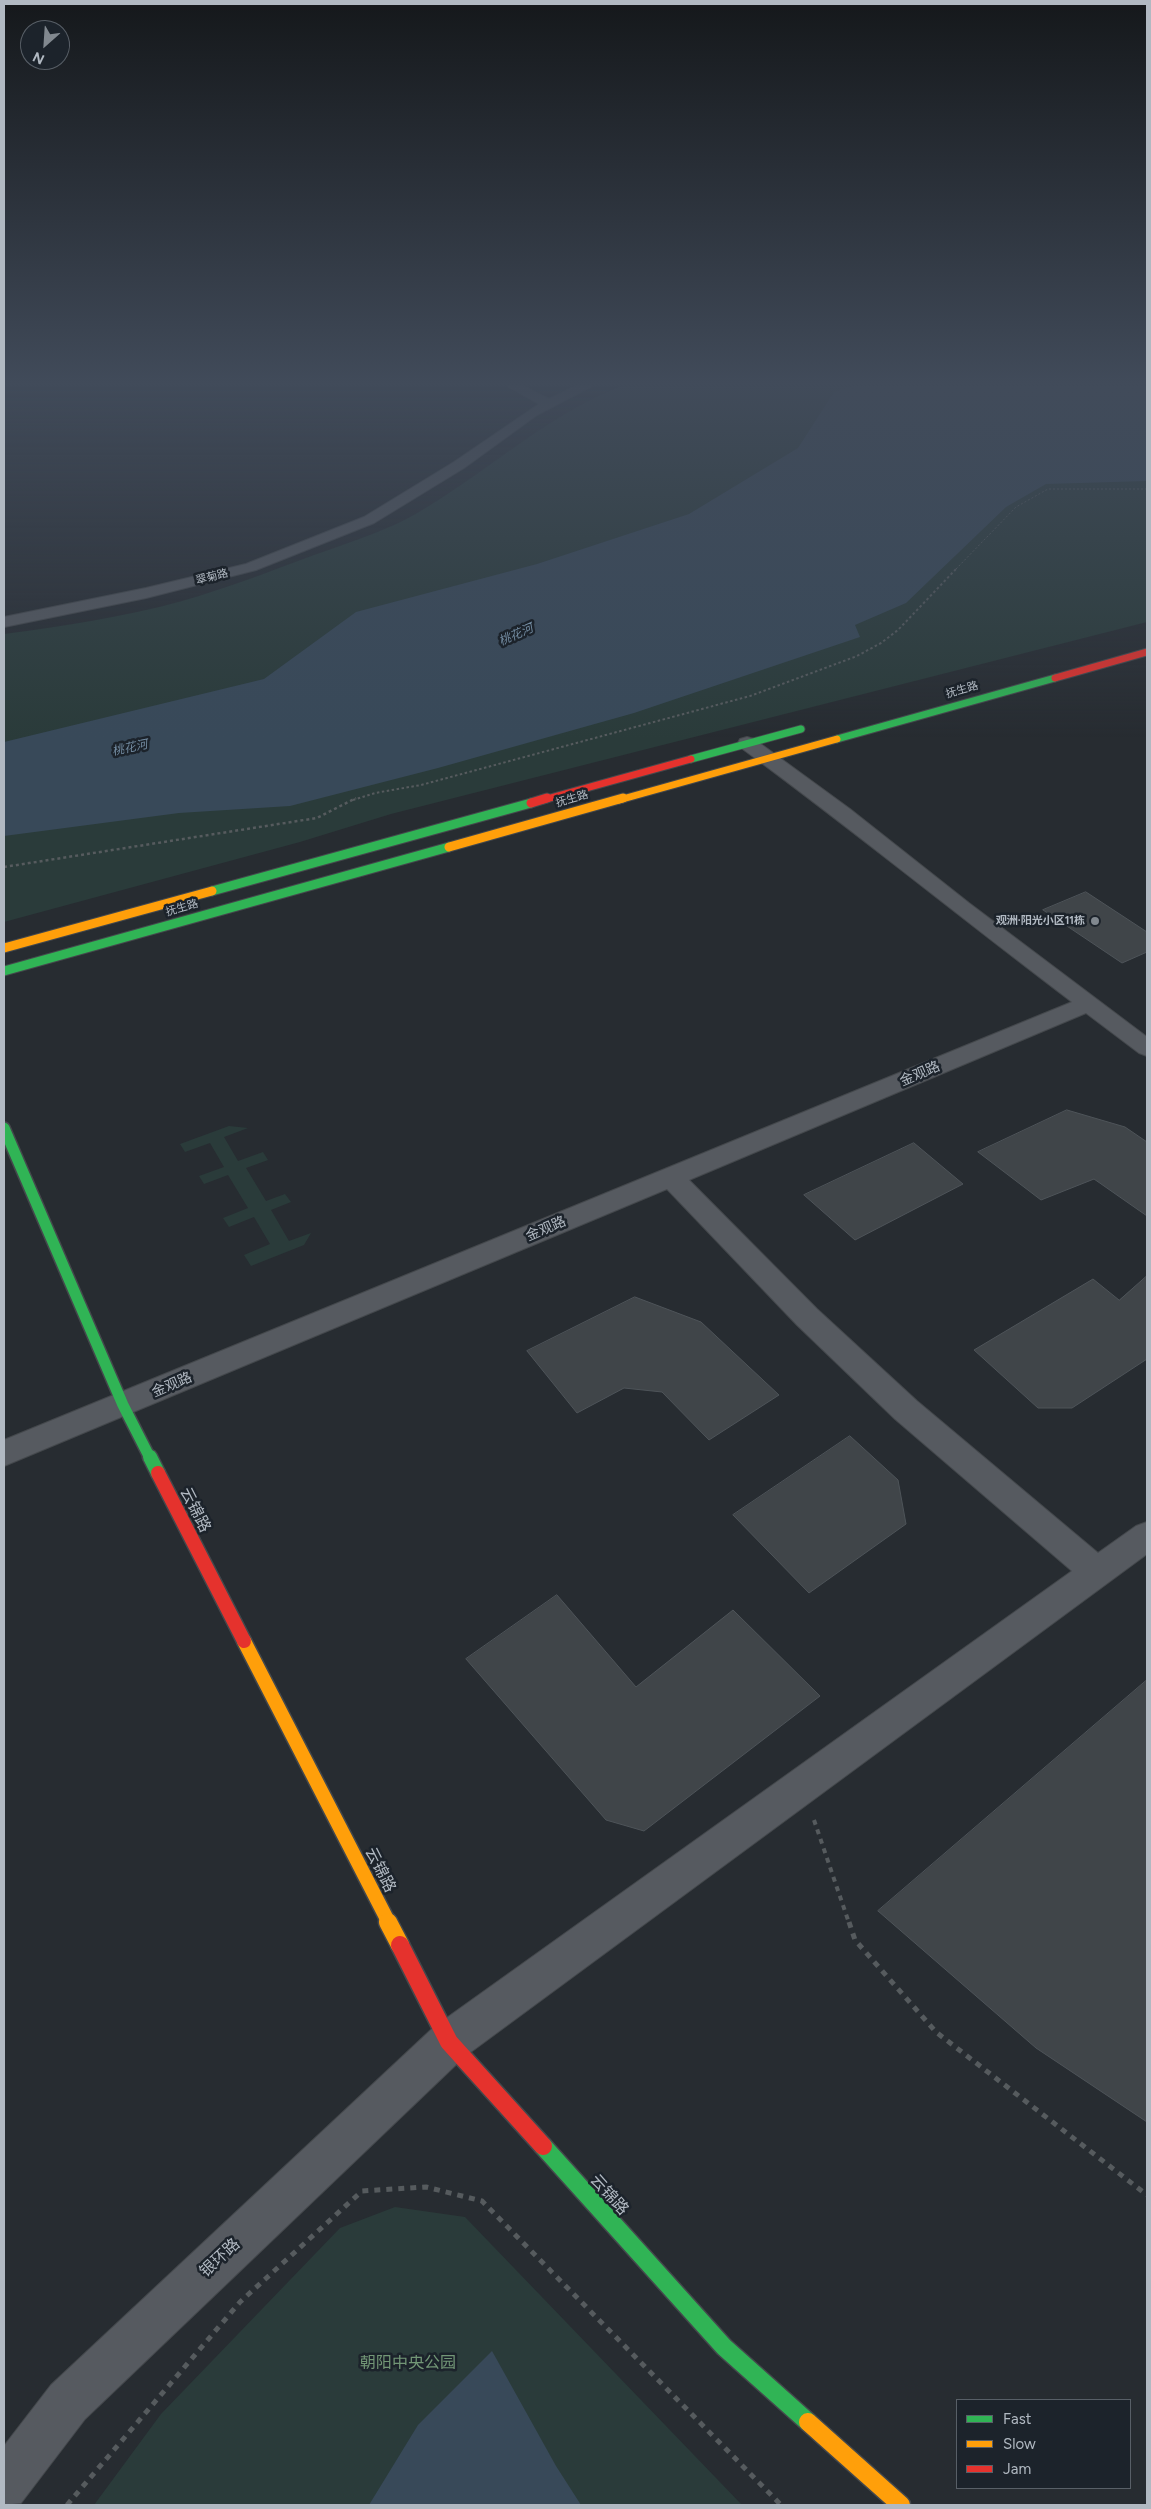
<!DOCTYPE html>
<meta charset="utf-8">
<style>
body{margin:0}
#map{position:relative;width:1151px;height:2509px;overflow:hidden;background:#272c31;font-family:Figtree,sans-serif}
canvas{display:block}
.frame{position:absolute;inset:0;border:5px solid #b1b9c2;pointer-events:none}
.legend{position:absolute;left:956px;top:2399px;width:175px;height:90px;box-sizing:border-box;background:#1c232b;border:1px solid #585f67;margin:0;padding:6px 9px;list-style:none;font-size:15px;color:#b1b9c2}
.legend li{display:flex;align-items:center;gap:10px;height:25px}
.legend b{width:25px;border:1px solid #585f67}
.north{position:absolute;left:20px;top:20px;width:50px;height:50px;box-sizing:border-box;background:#1c232b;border:1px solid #585f67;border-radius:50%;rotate:206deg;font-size:14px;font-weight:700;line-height:20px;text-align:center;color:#b1b9c2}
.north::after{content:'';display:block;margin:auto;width:18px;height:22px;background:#81888f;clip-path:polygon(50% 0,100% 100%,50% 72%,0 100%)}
</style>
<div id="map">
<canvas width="1151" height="2509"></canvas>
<div class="frame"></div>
<ul class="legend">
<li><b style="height:6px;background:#30b455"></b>Fast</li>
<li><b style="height:6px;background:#ff9f0a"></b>Slow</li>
<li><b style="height:6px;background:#e5322d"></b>Jam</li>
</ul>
<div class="north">N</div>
</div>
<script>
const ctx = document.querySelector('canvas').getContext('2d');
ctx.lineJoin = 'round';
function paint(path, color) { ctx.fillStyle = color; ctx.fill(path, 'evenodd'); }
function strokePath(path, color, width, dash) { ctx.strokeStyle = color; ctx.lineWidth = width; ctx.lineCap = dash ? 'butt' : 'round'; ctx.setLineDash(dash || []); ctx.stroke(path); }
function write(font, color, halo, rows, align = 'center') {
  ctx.font = font + ' Figtree,"Noto Sans SC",sans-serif'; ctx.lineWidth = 5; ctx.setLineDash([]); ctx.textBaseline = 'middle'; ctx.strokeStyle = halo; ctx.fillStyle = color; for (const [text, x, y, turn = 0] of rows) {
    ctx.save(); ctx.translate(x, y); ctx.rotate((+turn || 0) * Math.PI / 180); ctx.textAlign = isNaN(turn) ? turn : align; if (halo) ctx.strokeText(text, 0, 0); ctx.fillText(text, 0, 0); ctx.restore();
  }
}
const green = new Path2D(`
 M 621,386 L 1147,386 L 1147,622 L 391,814 L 300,842 L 4,922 L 4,634 C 64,626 124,617 182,601 C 227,588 271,571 314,555 C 348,543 389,530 419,512 C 487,472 547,415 621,386 Z
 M 229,1126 L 248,1128 L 224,1137 L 238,1161 L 263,1152 L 268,1160 L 246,1168 L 266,1201 L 285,1194 L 291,1202 L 271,1210 L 289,1241 L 311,1233 L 304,1245 L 251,1266 L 244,1255 L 270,1244 L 254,1217 L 229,1227 L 223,1218 L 248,1208 L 228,1175 L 204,1184 L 199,1176 L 224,1167 L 210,1143 L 185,1152 L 180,1144 Z
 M 395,2207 L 465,2217 L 742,2505 L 94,2505 L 161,2414 L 340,2228 Z`);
const water = new Path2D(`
 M 852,386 L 1147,386 L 1147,481 L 1046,484 L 1006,507 L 906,603 L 855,625 L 860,637 L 634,713 L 438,768 L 290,806 L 179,813 L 4,836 L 4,742 L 264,679 L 356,612 L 537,564 L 689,514 L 798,448 L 834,392 Z
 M 492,2351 L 556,2466 L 581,2505 L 369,2505 L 418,2425 Z`);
const building = new Path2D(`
 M 1086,892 L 1147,932 L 1147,952 L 1122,963 L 1043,910 Z
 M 1067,1110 L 1125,1127 L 1147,1142 L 1147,1216 L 1094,1179 L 1041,1200 L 978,1152 Z
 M 914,1143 L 963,1184 L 855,1240 L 804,1195 Z
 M 1147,1276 L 1147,1359 L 1072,1408 L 1038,1408 L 974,1350 L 1093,1279 L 1119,1300 Z
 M 635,1297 L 701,1322 L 779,1395 L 709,1440 L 662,1392 L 624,1388 L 577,1413 L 527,1351 Z
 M 850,1436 L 898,1480 L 906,1524 L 809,1593 L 733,1515 Z
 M 557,1595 L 636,1687 L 733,1610 L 820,1696 L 644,1831 L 606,1820 L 466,1659 Z
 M 1147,1680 L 1147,2122 L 1036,2048 L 878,1911 Z`);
const pathFar4 = new Path2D(`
 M 956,569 L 1016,507 L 1048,489 L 1147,489`);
const pathFar3 = new Path2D(`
 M 353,800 L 375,793 L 421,785 L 750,696 L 857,656 L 881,643 L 898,630 L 957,568`);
const pathFar2 = new Path2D(`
 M 4,867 L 317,818 L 356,798`);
const pathFar1 = new Path2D(`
 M 814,1820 L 849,1923`);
const path = new Path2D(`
 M 849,1922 L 855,1940 L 936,2032 L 1147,2195
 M 67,2505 L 240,2302 L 362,2191 L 426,2187 L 482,2201 L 781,2505`);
const street = new Path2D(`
 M 507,386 L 523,386 L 549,399 L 576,386 L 592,386 L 537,415 L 464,468 L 374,523 L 256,570 L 146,598 L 4,627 L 4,617 L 146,588 L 246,564 L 364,517 L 454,462 L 539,404 Z
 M 747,737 L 754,739 L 850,809 L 969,903 L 1147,1037 L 1147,1056 L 1139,1053 L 1086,1013 L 689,1180 L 817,1309 L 917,1401 L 1098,1553 L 1136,1526 L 1147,1522 L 1147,1554 L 464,2057 L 85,2419 L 21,2503 L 4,2505 L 4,2446 L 51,2385 L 434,2027 L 1072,1571 L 895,1419 L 797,1325 L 667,1189 L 4,1466 L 4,1440 L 1072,1002 C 961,918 853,830 740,747 L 738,743 L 740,739 Z`);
const fastFar4 = new Path2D(`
 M 837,739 L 1055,678
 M 691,759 L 801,729`);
const fastFar3 = new Path2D(`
 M 212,891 L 531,803
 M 4,971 L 449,847`);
const fastFar2 = new Path2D(`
 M 4,1128 L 123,1405 L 150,1458`);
const fastFar1 = new Path2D(`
 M 150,1457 L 158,1473`);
const fast = new Path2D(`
 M 543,2146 L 724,2347 L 808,2422`);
const slowFar3 = new Path2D(`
 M 619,800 L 837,739`);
const slowFar2 = new Path2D(`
 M 449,847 L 623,798
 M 4,948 L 212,891`);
const slowFar1 = new Path2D(`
 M 244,1641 L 389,1923`);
const slow = new Path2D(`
 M 388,1922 L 400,1945
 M 808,2422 L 901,2505`);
const jamFar3 = new Path2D(`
 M 1055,678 L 1147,652
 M 543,800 L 691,759`);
const jamFar2 = new Path2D(`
 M 531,803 L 547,798`);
const jamFar1 = new Path2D(`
 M 158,1473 L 244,1641`);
const jam = new Path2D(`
 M 400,1945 L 449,2042 L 543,2146`);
const markers = [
 [1095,921,5,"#81888f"]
];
const farStreetnames = [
 ["翠菊路",212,577,-14],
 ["抚生路",962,690,-16],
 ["抚生路",572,799,-16],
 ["抚生路",182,908,-16]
];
const farPoinames = [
 ["观洲·阳光小区11栋",1085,921]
];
const farWaternames = [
 ["桃花河",516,635,-24],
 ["桃花河",130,748,-12]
];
const streetNames = [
 ["金观路",920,1074,-23],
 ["金观路",546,1229,-23],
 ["金观路",172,1385,-23]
];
const nearStreetnames = [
 ["云锦路",195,1510,63],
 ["云锦路",380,1870,63],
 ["云锦路",609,2195,48],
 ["银环路",220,2258,-43]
];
const nearParknames = [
 ["朝阳中央公园",408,2363]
];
paint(green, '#2a3b3a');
paint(water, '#384959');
paint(building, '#404549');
strokePath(building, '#4e5459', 1);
strokePath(street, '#44484c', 2);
strokePath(fastFar4, '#44484c', 9);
strokePath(fastFar3, '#44484c', 11);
strokePath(fastFar2, '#44484c', 14);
strokePath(fastFar1, '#44484c', 17);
strokePath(fast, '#44484c', 21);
strokePath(slowFar3, '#44484c', 9);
strokePath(slowFar2, '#44484c', 11);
strokePath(slowFar1, '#44484c', 17);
strokePath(slow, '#44484c', 21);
strokePath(jamFar3, '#44484c', 9);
strokePath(jamFar2, '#44484c', 11);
strokePath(jamFar1, '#44484c', 17);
strokePath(jam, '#44484c', 21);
strokePath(pathFar4, '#565b5e', 1, [2, 2]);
strokePath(pathFar3, '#565b5e', 2, [2.5, 2.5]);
strokePath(pathFar2, '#565b5e', 2.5, [3, 3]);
strokePath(pathFar1, '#565b5e', 4, [5, 5]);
strokePath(path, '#565b5e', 5, [6, 6]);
paint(street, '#565a60');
strokePath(fastFar4, '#30b455', 7);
strokePath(fastFar3, '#30b455', 9);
strokePath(fastFar2, '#30b455', 11);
strokePath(fastFar1, '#30b455', 14);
strokePath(fast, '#30b455', 18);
strokePath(slowFar3, '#ff9f0a', 7);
strokePath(slowFar2, '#ff9f0a', 9);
strokePath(slowFar1, '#ff9f0a', 14);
strokePath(slow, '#ff9f0a', 18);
strokePath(jamFar3, '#e5322d', 7);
strokePath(jamFar2, '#e5322d', 9);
strokePath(jamFar1, '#e5322d', 14);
strokePath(jam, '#e5322d', 18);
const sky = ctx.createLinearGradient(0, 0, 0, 738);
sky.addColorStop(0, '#15181b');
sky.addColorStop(0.52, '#414b5a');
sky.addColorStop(1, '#414b5a00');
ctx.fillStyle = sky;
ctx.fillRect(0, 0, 1151, 738);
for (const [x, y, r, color] of markers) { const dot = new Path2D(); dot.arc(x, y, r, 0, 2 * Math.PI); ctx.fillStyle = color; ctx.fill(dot); strokePath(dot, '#1c232b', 2); }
write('11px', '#b1b9c2', '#1c232b', farStreetnames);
write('bold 11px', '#b1b9c2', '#1c232b', farPoinames, 'right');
write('italic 12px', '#748da3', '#1c232b', farWaternames);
write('14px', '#b1b9c2', '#1c232b', streetNames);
write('16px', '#b1b9c2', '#1c232b', nearStreetnames);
write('16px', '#729676', '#1c232b', nearParknames);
</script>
